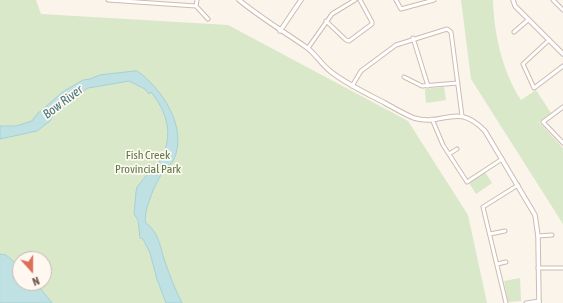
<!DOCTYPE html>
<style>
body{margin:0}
#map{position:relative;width:563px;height:303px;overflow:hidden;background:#fbf4ea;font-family:"Asap Condensed",sans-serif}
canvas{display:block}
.north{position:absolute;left:12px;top:251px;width:40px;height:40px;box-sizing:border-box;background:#fef8f0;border:1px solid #c7b9b0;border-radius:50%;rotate:159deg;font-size:11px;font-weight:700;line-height:16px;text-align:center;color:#745a4f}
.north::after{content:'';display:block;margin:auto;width:14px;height:18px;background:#db6f59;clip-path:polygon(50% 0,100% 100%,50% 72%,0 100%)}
</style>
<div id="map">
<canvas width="563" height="303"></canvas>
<div class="north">N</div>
</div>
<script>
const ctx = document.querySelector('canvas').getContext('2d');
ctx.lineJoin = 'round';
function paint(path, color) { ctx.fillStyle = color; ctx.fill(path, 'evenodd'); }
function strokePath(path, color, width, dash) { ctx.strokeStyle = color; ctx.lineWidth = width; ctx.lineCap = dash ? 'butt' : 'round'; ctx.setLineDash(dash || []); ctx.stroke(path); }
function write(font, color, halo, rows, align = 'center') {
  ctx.font = font + ' "Asap Condensed",sans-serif'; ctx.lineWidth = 3.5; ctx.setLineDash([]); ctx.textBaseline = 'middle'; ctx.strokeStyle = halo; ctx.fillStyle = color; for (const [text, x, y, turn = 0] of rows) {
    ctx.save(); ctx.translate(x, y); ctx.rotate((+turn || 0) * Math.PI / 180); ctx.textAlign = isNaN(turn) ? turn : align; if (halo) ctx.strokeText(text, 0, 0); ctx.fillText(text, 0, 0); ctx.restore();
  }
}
const green = new Path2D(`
 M 0,0 L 36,0 L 41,14 L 228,25 L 408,121 L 468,215 L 487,303 L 41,303 L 21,283 L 44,283 L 44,259 L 20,259 L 20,282 L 0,269 Z
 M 461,0 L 493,0 C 494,34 502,71 521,100 L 536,90 L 551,113 L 539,122 L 563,148 L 563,224 L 471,79 Z
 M 444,87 L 446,100 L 426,103 L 425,89 Z
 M 485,172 L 492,183 L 476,194 L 469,183 Z
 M 520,278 L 521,301 L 508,302 L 504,281 Z`);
const water = new Path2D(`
 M 137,71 C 162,88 188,128 174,159 C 172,164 167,167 164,171 C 156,180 142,214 146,223 C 158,232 160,245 164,259 C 169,274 175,289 182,303 L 166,303 L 157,279 L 150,253 L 143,239 L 140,238 L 138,220 L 134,214 L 136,192 L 137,187 L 150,171 L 153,171 C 174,145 172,118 151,92 L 149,94 L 145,89 L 129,81 L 88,88 L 56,110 L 50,121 L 37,131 L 0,139 L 0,126 L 16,126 L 32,121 L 37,114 L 64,91 L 83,80 L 90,79 L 100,75 Z
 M 0,254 L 6,255 L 20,267 L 20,283 L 36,283 L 52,303 L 0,303 Z`);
const minor = new Path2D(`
 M 108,0 L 196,6 L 197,0
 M 396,0 L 401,9 L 434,0
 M 553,0 L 563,10
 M 196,6 L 208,19
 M 326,21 L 346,40 L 349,41 L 372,24 L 372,22 L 360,0
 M 514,32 L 528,20
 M 413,38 L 428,86
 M 549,40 L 523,64 L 534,88 L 563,66
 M 308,48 L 332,14 L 355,0
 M 404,77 L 422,86 L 458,83
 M 352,86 L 361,71 L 396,45 L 447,29 L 451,32 L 462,116
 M 563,107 L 543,122 L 563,143
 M 432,119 L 443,145 L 467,182 L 502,159
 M 449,154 L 457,149
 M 490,234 L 505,231
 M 538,236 L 552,235
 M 497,264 L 506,262
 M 538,268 L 563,268
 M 506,303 L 483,207 L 518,185
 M 526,303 L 539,301`);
const tertiary = new Path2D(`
 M 239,0 C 261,18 283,31 306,47 C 315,53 321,64 330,71 C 346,84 366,93 385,103 C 394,108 404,114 414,118 C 444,127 456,101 485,131 L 535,215 L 538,236 L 539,303
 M 513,0 L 515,6 L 563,54
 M 280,31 L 301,0`);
const parkNames = [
 ["Fish Creek",148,155],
 ["Provincial Park",148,169]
];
const waterNames = [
 ["Bow River",63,102,-37]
];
paint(green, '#d8e8c9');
paint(water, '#c0e1e4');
strokePath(water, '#a6d0d5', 1);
strokePath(minor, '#cdbbb1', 5);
strokePath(tertiary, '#cdbbb1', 5.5);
strokePath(minor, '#fff', 3);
strokePath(tertiary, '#fff', 3.5);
write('12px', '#597948', '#fef8f0', parkNames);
write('italic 13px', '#47797f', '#fef8f0', waterNames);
</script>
